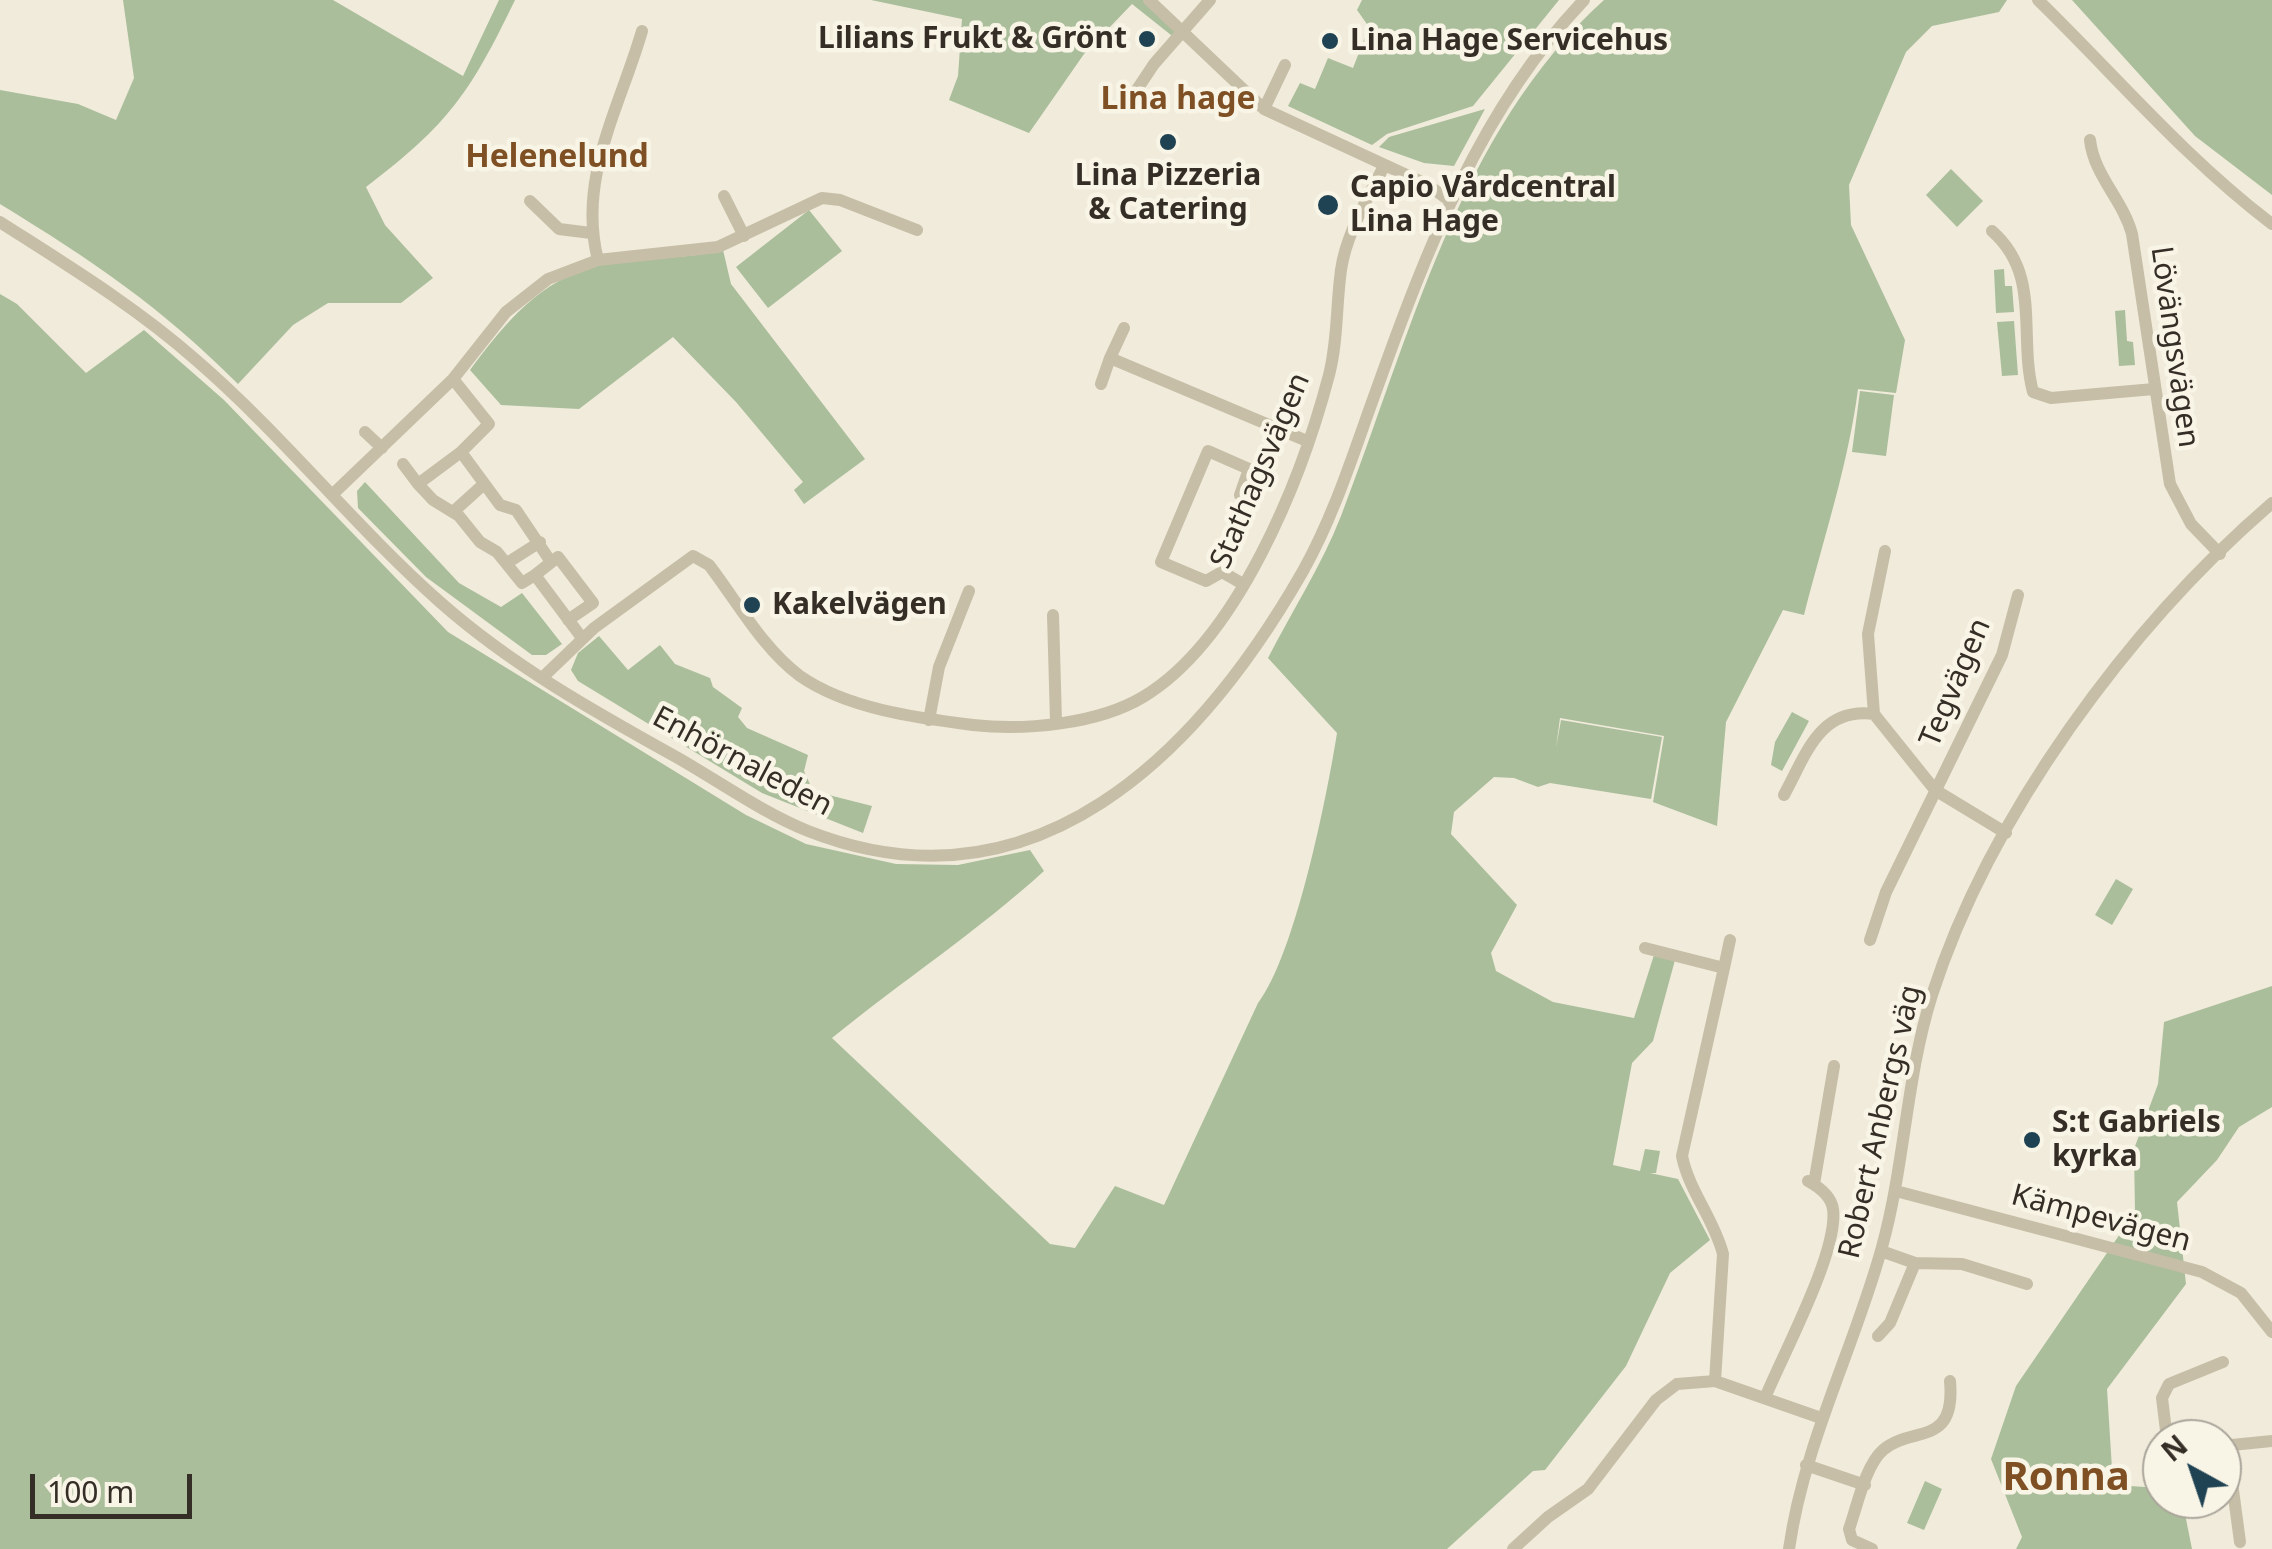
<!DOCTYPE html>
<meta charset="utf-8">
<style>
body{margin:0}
#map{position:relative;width:2272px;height:1549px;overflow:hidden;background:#f0ebda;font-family:"Noto Sans",sans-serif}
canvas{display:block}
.north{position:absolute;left:2142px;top:1419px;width:100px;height:100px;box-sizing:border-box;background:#f8f4e6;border:2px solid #aaa59a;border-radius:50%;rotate:320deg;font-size:28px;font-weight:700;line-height:40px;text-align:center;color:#342e27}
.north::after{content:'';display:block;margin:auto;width:35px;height:45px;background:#1f4353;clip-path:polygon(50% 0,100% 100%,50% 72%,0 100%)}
.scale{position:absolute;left:30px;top:1474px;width:162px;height:45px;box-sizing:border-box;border:5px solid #342e27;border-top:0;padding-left:12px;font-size:30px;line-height:35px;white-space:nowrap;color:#342e27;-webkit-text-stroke:8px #f8f4e6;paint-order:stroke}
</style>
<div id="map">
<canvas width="2272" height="1549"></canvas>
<div class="north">N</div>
<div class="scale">100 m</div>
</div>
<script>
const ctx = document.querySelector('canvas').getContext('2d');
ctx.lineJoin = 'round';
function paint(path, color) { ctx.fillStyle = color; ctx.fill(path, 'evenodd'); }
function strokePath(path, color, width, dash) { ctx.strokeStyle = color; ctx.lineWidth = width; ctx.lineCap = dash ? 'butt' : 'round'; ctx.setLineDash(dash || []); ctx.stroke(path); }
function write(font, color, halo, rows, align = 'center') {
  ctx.font = font + ' "Noto Sans",sans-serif'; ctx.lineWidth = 9; ctx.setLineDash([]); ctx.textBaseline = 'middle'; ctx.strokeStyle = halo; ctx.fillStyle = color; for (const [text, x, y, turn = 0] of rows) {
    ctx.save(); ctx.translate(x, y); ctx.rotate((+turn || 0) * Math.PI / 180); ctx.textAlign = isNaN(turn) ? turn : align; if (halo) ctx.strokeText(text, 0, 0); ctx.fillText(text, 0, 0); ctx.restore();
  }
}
const green = new Path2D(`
 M 123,0 L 333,0 L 463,76 L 499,0 L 515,0 C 470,93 449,124 366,187 L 385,225 L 433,278 L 401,303 L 328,303 L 293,325 L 238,384 C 160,306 93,261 0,204 L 0,90 L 78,104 L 116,120 L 134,78 Z
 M 871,0 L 1149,0 L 1184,31 L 1176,39 L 1132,4 L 1084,54 L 1029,133 L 949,100 L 958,76 L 962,19 Z
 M 1362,0 L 1559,0 L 1473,106 L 1387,134 L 1372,145 L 1288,106 L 1300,83 L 1315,89 L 1328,58 L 1353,68 L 1369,27 L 1357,10 Z
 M 1604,0 L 2007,0 L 1999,12 L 1932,26 L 1906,52 L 1849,185 L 1851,225 L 1905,340 L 1896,393 L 1858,389 C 1848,466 1823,540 1804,615 L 1783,610 L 1726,722 L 1717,826 L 1653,802 L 1664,736 L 1560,718 L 1556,748 L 1561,720 L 1662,737 L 1651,799 L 1550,783 L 1538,787 L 1514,778 L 1494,777 L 1454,812 L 1451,834 L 1517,905 L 1491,953 L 1496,971 L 1553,1002 L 1634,1018 L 1654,955 L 1675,960 L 1653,1041 L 1632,1063 L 1613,1165 L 1640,1171 L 1645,1149 L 1660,1151 L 1656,1173 L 1650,1173 L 1678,1179 L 1710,1240 L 1670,1273 L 1626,1366 L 1545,1470 L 1533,1471 L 1447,1549 L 0,1549 L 0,294 L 17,304 L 86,373 L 144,330 L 224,400 L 448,632 L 746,815 L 806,844 L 896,864 L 958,865 L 1030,850 L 1044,871 C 978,931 902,981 832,1038 L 1050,1244 L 1075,1248 L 1115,1186 L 1164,1205 L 1258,1003 C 1295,955 1327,797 1337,733 L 1268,658 C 1292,611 1322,565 1341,516 C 1410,338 1458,132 1604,0 Z
 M 2072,0 L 2272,0 L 2272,195 L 2195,136 Z
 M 1485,109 L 1454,166 L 1424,163 L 1379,147 L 1389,137 Z
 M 1951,169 L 1983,201 L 1957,227 L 1926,195 Z
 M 809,210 L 842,251 L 768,308 L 736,267 Z
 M 723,250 L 731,284 L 865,459 L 804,504 L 794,490 L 803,482 L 736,402 L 673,337 L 579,409 L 501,405 L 470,370 C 506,322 539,280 600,265 C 640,255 683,261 723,250 Z
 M 2004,269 L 2005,286 L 2012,286 L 2014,312 L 1996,313 L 1994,270 Z
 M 2125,310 L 2127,341 L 2133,342 L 2135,365 L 2119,366 L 2115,311 Z
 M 2014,321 L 2018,375 L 2002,376 L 1997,322 Z
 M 1860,391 L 1894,395 L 1886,456 L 1852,452 Z
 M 365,482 L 459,583 L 501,607 L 522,593 L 562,644 L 546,655 L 532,655 L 426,577 L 358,508 L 357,491 Z
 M 599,636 L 628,670 L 660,645 L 675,664 L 710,678 L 713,687 L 742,708 L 738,717 L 747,728 L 808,755 L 804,771 L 813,791 L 872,806 L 863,833 L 762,793 L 578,681 L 571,670 L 578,653 Z
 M 1792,712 L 1809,721 L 1782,771 L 1771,765 L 1775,742 Z
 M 2116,879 L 2133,889 L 2112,925 L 2095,915 Z
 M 2272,986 L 2272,1107 L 2239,1127 L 2217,1160 L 2177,1202 L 2186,1284 L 2107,1389 L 2113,1485 L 2162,1488 L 2162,1499 L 2182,1499 L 2192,1549 L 2016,1549 L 2022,1537 L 1991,1459 L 2016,1386 L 2135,1212 L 2134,1149 L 2158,1084 L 2164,1022 Z
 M 1925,1481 L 1942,1489 L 1924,1530 L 1907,1523 Z`);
const minor = new Path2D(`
 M 1149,0 L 1264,109 L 1428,185 L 1450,201
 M 2038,0 C 2116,76 2185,158 2272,224
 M 1132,97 L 1154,64 L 1210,0
 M 1264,109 L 1285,65
 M 2090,140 C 2094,176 2123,200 2132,234 L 2170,484 L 2191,524 L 2220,554
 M 724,196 L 744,236
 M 530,201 L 559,229 L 591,233
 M 0,222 C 67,265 136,307 196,360 C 283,435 354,526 440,602 C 511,665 595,712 678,758 C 720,782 763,813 808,831 C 1035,920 1199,753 1303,571 C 1335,514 1354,451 1376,391 C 1426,251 1480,109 1584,0
 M 1992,231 C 2042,275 2018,335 2033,392 L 2051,398 L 2154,389
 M 598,260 C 577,179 620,107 642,31
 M 1124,328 L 1110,358 L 1307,441
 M 453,379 L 489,424 L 461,452 L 500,505 L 516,510 L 551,562
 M 1101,384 L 1110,358
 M 365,432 L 382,448
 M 403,464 L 418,484 L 461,452
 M 418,484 L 433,500 L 459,516 L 480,542 L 497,552 L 522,583 L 535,575
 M 333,494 L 453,379 L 506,312 L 548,279 L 598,260 L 718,247 L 822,198 L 840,200 L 917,230
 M 453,512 L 484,484
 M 1885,551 L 1868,634 L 1874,714 L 1935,790 L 2006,833
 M 507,563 L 540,542
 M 1222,572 L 1206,581 L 1161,562 L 1208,451 L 1249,469 L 1240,495 L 1252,502 L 1222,572 L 1243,584
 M 1053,615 L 1056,721
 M 568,620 L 593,603 L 558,557 L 535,575 L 582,638
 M 542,678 L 594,628 L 693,556 L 709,565 C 736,600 763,649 800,676 C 847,709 918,718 973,725 C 1025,731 1098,724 1143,697 C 1238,640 1302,478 1329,375 C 1338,340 1336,306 1341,270 C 1346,234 1368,198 1384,166
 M 929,720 L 939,667 L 969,591
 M 1784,795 C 1806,755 1819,707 1874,714
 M 1870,940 L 1886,892 L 2002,655 L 2018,595
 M 1645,948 L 1724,968 L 1682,1156 C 1689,1191 1714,1219 1723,1254 L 1715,1381
 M 1724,968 L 1730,940
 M 1814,1184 L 1834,1066
 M 1896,1191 L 2202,1272 L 2241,1293 L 2272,1332
 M 1881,1251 L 1915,1263 L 1962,1264 L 2027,1284
 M 1878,1336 L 1890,1323 L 1915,1263
 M 1765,1398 C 1782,1356 1839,1251 1833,1209 C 1831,1196 1819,1187 1808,1181
 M 2167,1439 L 2162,1398 L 2169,1384 L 2223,1362
 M 2227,1445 L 2240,1542
 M 2222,1446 L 2272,1441
 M 1806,1465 L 1865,1485
 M 1513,1549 L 1548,1517 L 1588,1489 L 1656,1400 L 1677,1384 L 1715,1381 L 1821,1418
 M 1789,1549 C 1804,1443 1854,1349 1882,1247 C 1905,1164 1906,1077 1932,995 C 1990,815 2129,626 2272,503
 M 1872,1549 L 1852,1540 L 1849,1529 C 1857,1507 1865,1466 1883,1450 C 1912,1425 1956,1448 1950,1381`);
const markers = [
 [1147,39,10,"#1f4353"],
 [1330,41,10,"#1f4353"],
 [1168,142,10,"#1f4353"],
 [1328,205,12,"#1f4353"],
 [752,605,10,"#1f4353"],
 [2032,1140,10,"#1f4353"]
];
const poiNames = [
 ["Lilians Frukt & Grönt",1127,39,"right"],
 ["Lina Hage Servicehus",1350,41],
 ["Lina Pizzeria",1168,176,"center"],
 ["& Catering",1168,210,"center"],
 ["Capio Vårdcentral",1350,188],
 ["Lina Hage",1350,222],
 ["Kakelvägen",772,605],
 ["S:t Gabriels",2052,1123],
 ["kyrka",2052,1157]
];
const streetNames = [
 ["Lövängsvägen",2174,347,82],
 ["Stathagsvägen",1261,471,-67],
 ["Tegvägen",1956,683,-67],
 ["Enhörnaleden",742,762,28],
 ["Robert Anbergs väg",1881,1122,-77],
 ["Kämpevägen",2101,1219,15]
];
const neighbourhoodNames = [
 ["Lina hage",1178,100],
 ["Helenelund",557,158]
];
const districtNames = [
 ["Ronna",2066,1479]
];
paint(green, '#aabe9b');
strokePath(minor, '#c7bea7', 12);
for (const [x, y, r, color] of markers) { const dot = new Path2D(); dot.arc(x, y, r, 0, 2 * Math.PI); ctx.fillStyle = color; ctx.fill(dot); strokePath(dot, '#f8f4e6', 4); }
write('bold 30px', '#342e27', '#f8f4e6', poiNames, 'left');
write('30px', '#342e27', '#f8f4e6', streetNames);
write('bold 32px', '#7f5024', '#f8f4e6', neighbourhoodNames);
write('bold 40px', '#7f5024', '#f8f4e6', districtNames);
</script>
